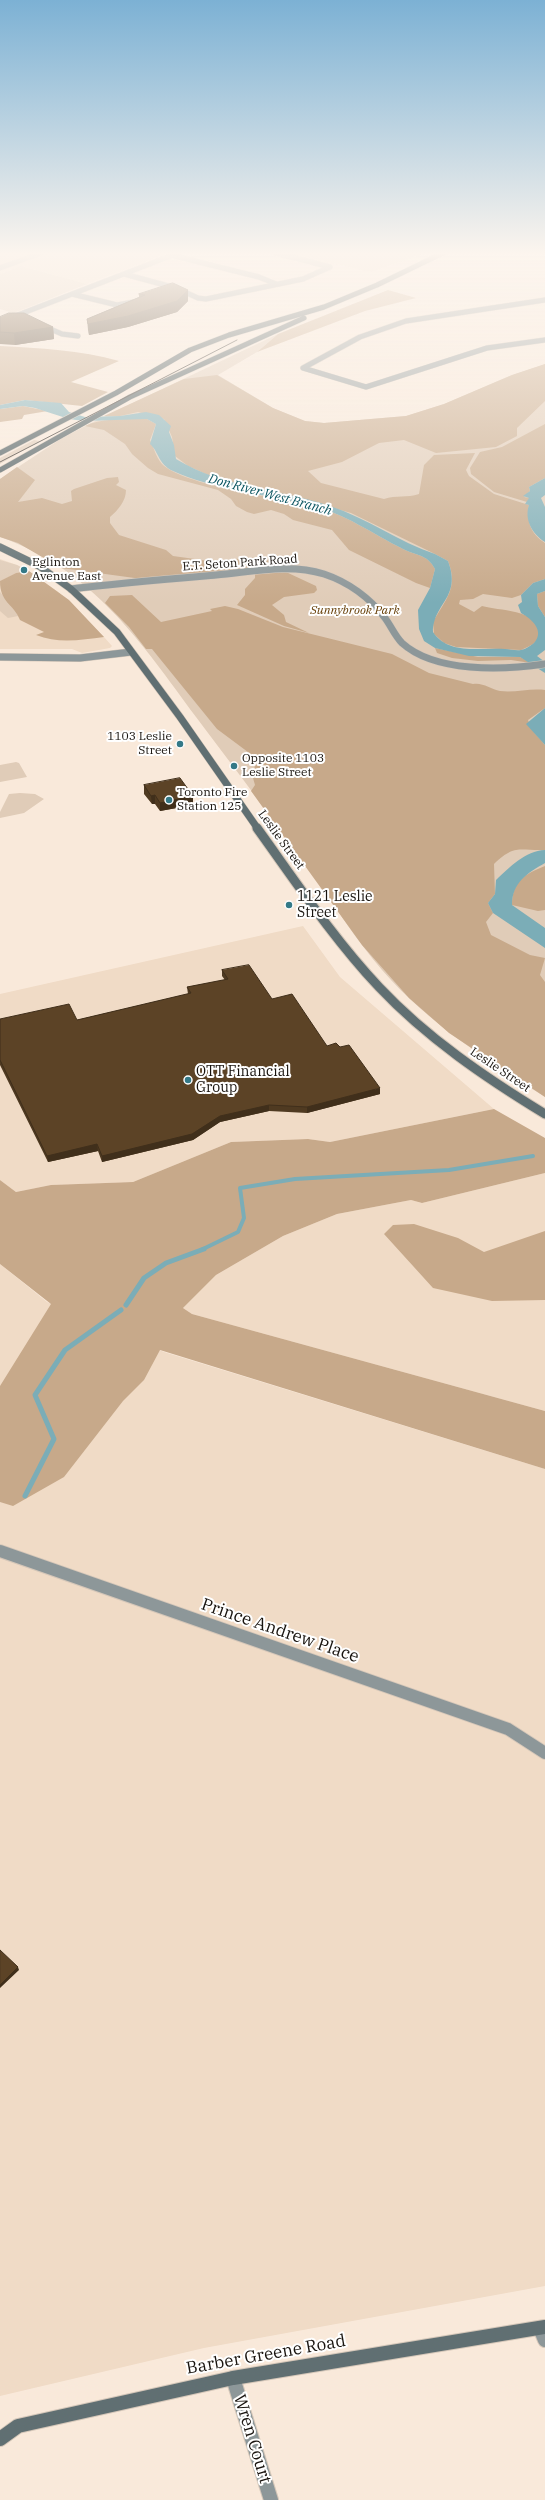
<!DOCTYPE html>
<style>
body{margin:0}
canvas{display:block;background:#f9e9da}
</style>
<canvas width="545" height="2500"></canvas>
<script>
const ctx = document.querySelector('canvas').getContext('2d');
ctx.lineJoin = 'round';
function paint(path, color) { ctx.fillStyle = color; ctx.fill(path, 'evenodd'); }
function strokePath(path, color, width, dash) { ctx.strokeStyle = color; ctx.lineWidth = width; ctx.lineCap = dash ? 'butt' : 'round'; ctx.setLineDash(dash || []); ctx.stroke(path); }
function write(font, color, halo, rows, align = 'center') {
  ctx.font = font + ' "IBM Plex Serif",serif'; ctx.lineWidth = 4; ctx.setLineDash([]); ctx.textBaseline = 'middle'; ctx.strokeStyle = halo; ctx.fillStyle = color; for (const [text, x, y, turn = 0] of rows) {
    ctx.save(); ctx.translate(x, y); ctx.rotate((+turn || 0) * Math.PI / 180); ctx.textAlign = isNaN(turn) ? turn : align; if (halo) ctx.strokeText(text, 0, 0); ctx.fillText(text, 0, 0); ctx.restore();
  }
}
const built = new Path2D(`
 M 0,253 L 168,253 L 87,284 L 21,266 L 0,274 Z
 M 288,253 L 425,253 L 371,272 Z
 M 0,559 L 17,565 L 57,591 L 104,637 L 112,646 L 110,648 L 82,653 L 72,649 L 0,649 Z
 M 303,926 L 340,977 L 494,1109 L 330,1142 L 308,1139 L 231,1142 L 133,1182 L 52,1185 L 16,1192 L 0,1180 L 0,994 Z
 M 545,1173 L 545,1411 L 192,1314 L 183,1308 L 216,1275 L 283,1236 L 337,1214 L 411,1200 L 422,1203 Z
 M 0,1264 L 47,1302 L 164,1352 L 545,1469 L 545,2286 L 204,2348 L 0,2396 Z`);
const green = new Path2D(`
 M 21,266 L 87,284 L 14,313 L 0,309 L 0,274 Z
 M 278,334 L 257,352 L 218,375 L 273,408 L 305,421 L 324,423 L 406,416 L 444,404 L 512,375 L 545,364 L 545,1097 C 487,1060 428,1023 382,970 C 356,940 335,906 312,874 C 275,821 235,769 196,717 C 141,642 92,569 0,537 L 0,479 L 62,438 L 95,421 Z
 M 34,440 L 40,441 L 0,464 L 0,458 Z
 M 0,560 L 17,565 L 29,571 L 16,573 L 0,581 Z
 M 0,592 L 16,610 L 18,616 L 8,618 L 0,611 Z
 M 16,762 L 19,763 L 27,777 L 0,782 L 0,765 Z
 M 20,793 L 35,794 L 44,799 L 24,813 L 0,818 L 0,812 L 9,794 Z`);
const forest = new Path2D(`
 M 388,290 L 416,298 L 365,311 L 257,352 L 278,334 Z
 M 0,346 C 40,348 80,350 119,361 L 71,382 L 108,392 L 82,406 L 25,400 L 0,405 Z
 M 545,364 L 545,401 L 517,428 L 517,436 L 496,447 L 436,453 L 404,440 L 379,443 L 342,462 L 308,471 L 321,483 L 384,499 C 396,495 407,498 419,494 L 424,465 L 434,455 L 475,453 L 466,470 L 469,476 L 494,494 L 529,505 C 527,522 530,533 545,543 L 545,579 L 533,583 L 521,595 L 512,598 L 483,594 L 473,599 L 460,600 L 459,604 L 474,612 L 482,606 C 498,611 538,609 540,632 C 541,642 528,647 521,650 L 456,647 L 444,643 L 434,634 L 433,622 C 445,600 459,588 448,561 L 435,554 L 351,513 L 299,498 L 217,479 L 188,466 L 175,456 L 172,437 L 164,419 L 138,412 L 120,416 L 104,416 L 184,379 L 217,375 L 273,408 L 305,421 L 324,423 L 406,416 L 444,404 L 512,375 Z
 M 23,406 L 48,411 L 24,415 L 22,419 L 0,422 L 0,409 Z
 M 140,418 L 147,419 L 156,424 L 150,440 C 154,448 156,457 162,464 C 183,485 278,498 310,505 C 344,513 373,534 403,549 C 417,556 427,554 435,569 L 430,588 L 416,583 L 349,550 L 332,530 L 293,520 L 284,514 L 271,510 L 254,514 L 247,512 L 236,506 L 231,499 L 218,490 L 158,474 L 148,468 L 132,454 L 125,444 L 104,430 L 85,426 C 100,418 122,420 140,418 Z
 M 545,424 L 545,478 L 529,487 L 530,491 L 524,497 L 530,498 L 527,502 L 494,492 L 471,474 L 470,468 L 480,452 L 502,447 Z
 M 17,467 L 35,480 L 18,502 L 42,498 L 62,504 L 72,501 L 71,491 L 74,489 L 107,478 L 118,477 L 119,482 L 116,485 L 126,490 C 126,501 118,510 110,517 L 110,523 L 119,535 L 166,550 L 173,556 L 209,561 L 275,556 L 290,566 L 142,579 L 61,568 L 18,543 L 0,537 L 0,479 Z
 M 29,571 L 69,600 L 104,637 C 81,640 58,644 36,635 L 44,632 L 20,620 C 13,603 0,603 0,581 L 16,573 Z
 M 286,572 L 316,586 L 317,590 L 314,593 L 284,597 L 272,605 L 284,615 L 286,622 L 309,633 L 284,626 L 237,605 L 245,595 L 245,589 L 255,578 L 255,574 Z
 M 545,591 L 545,617 L 538,606 L 537,594 Z
 M 132,595 L 161,622 L 212,611 L 210,609 L 225,606 L 238,609 L 283,627 L 392,654 L 429,673 L 473,684 C 482,682 491,689 500,691 C 515,693 530,688 545,690 L 545,708 L 528,720 L 532,730 L 545,745 L 545,850 C 519,851 515,844 494,864 L 495,894 L 488,903 L 493,913 L 486,922 L 491,935 L 530,955 L 545,958 L 540,975 L 545,982 L 545,1097 L 449,1033 L 409,998 L 362,945 L 251,791 L 255,785 L 253,778 L 256,758 L 217,729 L 152,649 L 146,649 L 129,627 L 105,603 L 110,596 Z
 M 435,648 L 478,657 L 520,657 L 531,663 L 511,660 L 478,661 L 452,658 L 437,653 Z
 M 545,866 L 545,910 L 538,911 L 512,905 C 512,881 525,874 545,866 Z
 M 494,1109 L 545,1138 L 545,1173 L 422,1203 L 411,1200 L 337,1214 L 283,1236 L 216,1275 L 183,1308 L 192,1314 L 545,1411 L 545,1469 L 160,1350 L 144,1380 L 123,1401 L 64,1477 L 13,1506 L 0,1502 L 0,1386 L 51,1304 L 0,1264 L 0,1180 L 16,1192 L 51,1185 L 133,1182 L 231,1142 L 308,1139 L 330,1142 Z
 M 414,1224 L 458,1238 L 484,1252 L 545,1231 L 545,1300 L 492,1301 L 433,1288 L 384,1234 L 393,1225 Z`);
const water = new Path2D(`
 M 25,400 L 61,403 L 69,412 L 85,417 L 120,416 L 146,412 L 159,415 L 171,426 L 169,432 L 174,445 L 176,459 C 226,489 277,488 330,506 C 367,518 399,542 435,554 L 448,561 C 462,598 433,603 433,632 C 449,656 481,647 505,649 C 510,649 516,651 521,650 C 526,649 530,646 534,643 C 545,631 532,619 521,613 L 518,605 L 522,602 L 521,595 L 533,583 L 545,579 L 545,591 L 537,594 L 538,606 L 545,617 L 545,650 L 537,656 L 545,662 L 545,673 L 520,657 L 469,656 L 435,648 L 424,641 L 419,629 L 418,610 L 430,588 L 435,569 C 427,554 417,556 403,549 C 373,534 344,513 310,505 C 267,495 212,489 173,471 C 158,464 159,452 150,444 L 156,424 L 147,419 L 84,421 L 69,419 L 35,408 L 23,406 L 0,409 L 0,405 Z
 M 545,478 L 545,495 L 541,498 L 545,507 L 545,542 C 532,534 524,519 529,505 L 525,504 L 529,498 L 523,496 L 530,491 L 529,487 Z
 M 545,708 L 545,745 L 526,724 Z
 M 545,850 L 545,863 C 527,873 512,883 512,905 L 545,928 L 545,948 L 493,913 L 488,903 L 495,894 L 496,880 C 510,867 525,851 545,850 Z`);
const streamFar1 = new Path2D(`
 M 201,1250 L 238,1232 L 244,1218 L 240,1188 L 295,1179 L 449,1170 L 533,1156`);
const stream = new Path2D(`
 M 126,1305 L 144,1278 L 166,1263 L 204,1249
 M 25,1496 L 54,1439 L 35,1395 L 65,1350 L 121,1310`);
const streetFar3 = new Path2D(`
 M 276,253 L 330,267
 M 171,255 L 259,277 L 276,284
 M 0,268 L 41,253
 M 124,274 L 176,288 L 198,298 L 206,299 L 303,279 L 330,267
 M 72,294 L 117,305 L 133,302
 M 545,300 L 406,321 L 360,337 L 303,368 L 366,387 L 487,348 L 545,340
 M 0,322 L 178,253
 M 41,325 L 62,334 L 78,336`);
const streetFar2 = new Path2D(`
 M 71,589 C 119,583 168,579 216,575 C 252,572 289,563 324,574 C 348,582 370,598 385,618 C 391,626 395,636 402,643 C 435,673 503,670 545,664
 M 0,657 L 80,658 L 131,652`);
const streetFar1 = new Path2D(`
 M 0,1551 L 508,1729 L 545,1753`);
const street = new Path2D(`
 M 540,2328 L 545,2340
 M 233,2378 L 271,2500`);
const secondaryFar2 = new Path2D(`
 M 0,547 L 39,566 L 71,589 L 117,632 L 180,717 L 258,829`);
const secondaryFar1 = new Path2D(`
 M 257,828 C 296,882 333,938 379,987 C 427,1038 486,1078 545,1114`);
const secondary = new Path2D(`
 M 0,2439 L 18,2426 L 233,2378 L 545,2327`);
const primary = new Path2D(`
 M 0,453 L 116,393 L 190,350 L 229,335 L 324,307 L 377,285 L 443,253
 M 0,470 L 130,397 L 304,318`);
const tram = new Path2D(`
 M 0,462 L 237,340`);
const wall = new Path2D(`
 M 188,290 L 188,301 L 177,312 L 128,327 L 89,335 L 88,330 L 87,319 L 139,297 L 139,294 Z
 M 0,317 L 53,327 L 54,339 L 15,345 L 0,344 Z
 M 144,785 L 193,796 L 193,805 L 160,811 L 155,804 L 152,804 L 144,794 Z
 M 222,970 L 272,999 L 327,1046 L 380,1094 L 307,1113 L 269,1111 L 220,1122 L 193,1140 L 102,1162 L 98,1151 L 48,1162 L 0,1065 L 0,1019 L 77,1020 L 188,994 L 187,987 L 225,980 L 222,976 Z`);
const shadedWall = new Path2D(`
 M 188,290 L 188,301 L 177,312 L 128,327 L 89,335 L 88,324 Z
 M 53,327 L 54,339 L 15,345 L 14,333 Z
 M 155,795 L 155,804 L 152,804 L 151,796 Z
 M 193,796 L 193,805 L 160,811 L 160,803 Z
 M 380,1088 L 380,1094 L 307,1113 L 307,1107 Z
 M 269,1105 L 269,1111 L 220,1122 L 193,1140 L 102,1162 L 102,1156 L 220,1116 Z
 M 97,1144 L 98,1151 L 48,1162 L 47,1156 Z
 M 18,1967 L 19,1970 L 0,1988 L 0,1985 Z`);
const building = new Path2D(`
 M 173,283 L 188,290 L 177,301 L 128,316 L 88,324 L 87,319 L 145,295 L 139,294 Z
 M 9,313 L 24,313 L 53,327 L 14,333 L 0,332 L 0,317 Z
 M 180,778 L 193,796 L 160,803 L 155,795 L 151,796 L 144,785 Z
 M 249,965 L 272,999 L 292,994 L 327,1046 L 336,1043 L 340,1047 L 349,1045 L 380,1088 L 307,1107 L 269,1105 L 220,1116 L 192,1134 L 102,1156 L 97,1144 L 47,1156 L 0,1060 L 0,1019 L 69,1004 L 77,1020 L 191,993 L 187,987 L 228,979 L 222,970 Z
 M 0,1950 L 18,1967 L 0,1985 Z`);
const markers = [
 [24,570,4,"#347987"],
 [180,744,4,"#347987"],
 [234,766,4,"#347987"],
 [169,800,4,"#347987"],
 [289,905,4,"#347987"],
 [188,1080,4,"#347987"]
];
const farPoinames = [
 ["Eglinton",32,563],
 ["Avenue East",32,577],
 ["1103 Leslie",172,737,"right"],
 ["Street",172,751,"right"],
 ["Opposite 1103",242,759],
 ["Leslie Street",242,773],
 ["Toronto Fire",177,793],
 ["Station 125",177,807]
];
const farStreetnames = [
 ["E.T. Seton Park Road",240,563,-4],
 ["Leslie Street",281,840,54],
 ["Leslie Street",500,1070,34]
];
const farParknames = [
 ["Sunnybrook Park",355,611]
];
const farWaternames = [
 ["Don River West Branch",270,495,15]
];
const poiNames = [
 ["1121 Leslie",297,897],
 ["Street",297,913],
 ["OTT Financial",196,1072],
 ["Group",196,1088]
];
const nearStreetnames = [
 ["Prince Andrew Place",280,1631,19],
 ["Barber Greene Road",266,2355,-10],
 ["Wren Court",252,2439,73]
];
paint(built, '#f0dbc6');
paint(green, '#e0ccb8');
paint(forest, '#c7a98a');
paint(water, '#7badb7');
strokePath(streamFar1, '#7badb7', 4);
strokePath(stream, '#7badb7', 5);
strokePath(streetFar3, '#d5c7b9', 6);
strokePath(streetFar2, '#d5c7b9', 8);
strokePath(streetFar1, '#d5c7b9', 14);
strokePath(street, '#d5c7b9', 16);
strokePath(secondaryFar2, '#d5c7b9', 8);
strokePath(secondaryFar1, '#d5c7b9', 11);
strokePath(secondary, '#d5c7b9', 16);
strokePath(primary, '#d5c7b9', 6);
strokePath(streetFar3, '#8d9799', 5);
strokePath(streetFar2, '#8d9799', 7);
strokePath(streetFar1, '#8d9799', 12);
strokePath(street, '#8d9799', 14);
strokePath(secondaryFar2, '#606f72', 7);
strokePath(secondaryFar1, '#606f72', 9);
strokePath(secondary, '#606f72', 14);
strokePath(primary, '#415256', 5);
strokePath(tram, '#2f2923', 1);
paint(wall, '#4f3a21');
paint(shadedWall, '#402f1b');
paint(building, '#5c4326');
strokePath(building, '#402f1b', 1);
const sky = ctx.createLinearGradient(0, 0, 0, 603);
sky.addColorStop(0, '#7cb1d4');
sky.addColorStop(0.42, '#fcf5ee');
sky.addColorStop(1, '#fcf5ee00');
ctx.fillStyle = sky;
ctx.fillRect(0, 0, 545, 603);
for (const [x, y, r, color] of markers) { const dot = new Path2D(); dot.arc(x, y, r, 0, 2 * Math.PI); ctx.fillStyle = color; ctx.fill(dot); strokePath(dot, '#fff', 1.5); }
write('12px', '#18130e', '#fff', farPoinames, 'left');
write('12px', '#18130e', '#fff', farStreetnames);
write('italic 12px', '#653d05', '#fff', farParknames);
write('italic 13px', '#07525e', '#fff', farWaternames);
write('14px', '#18130e', '#fff', poiNames, 'left');
write('17px', '#18130e', '#fff', nearStreetnames);
</script>
